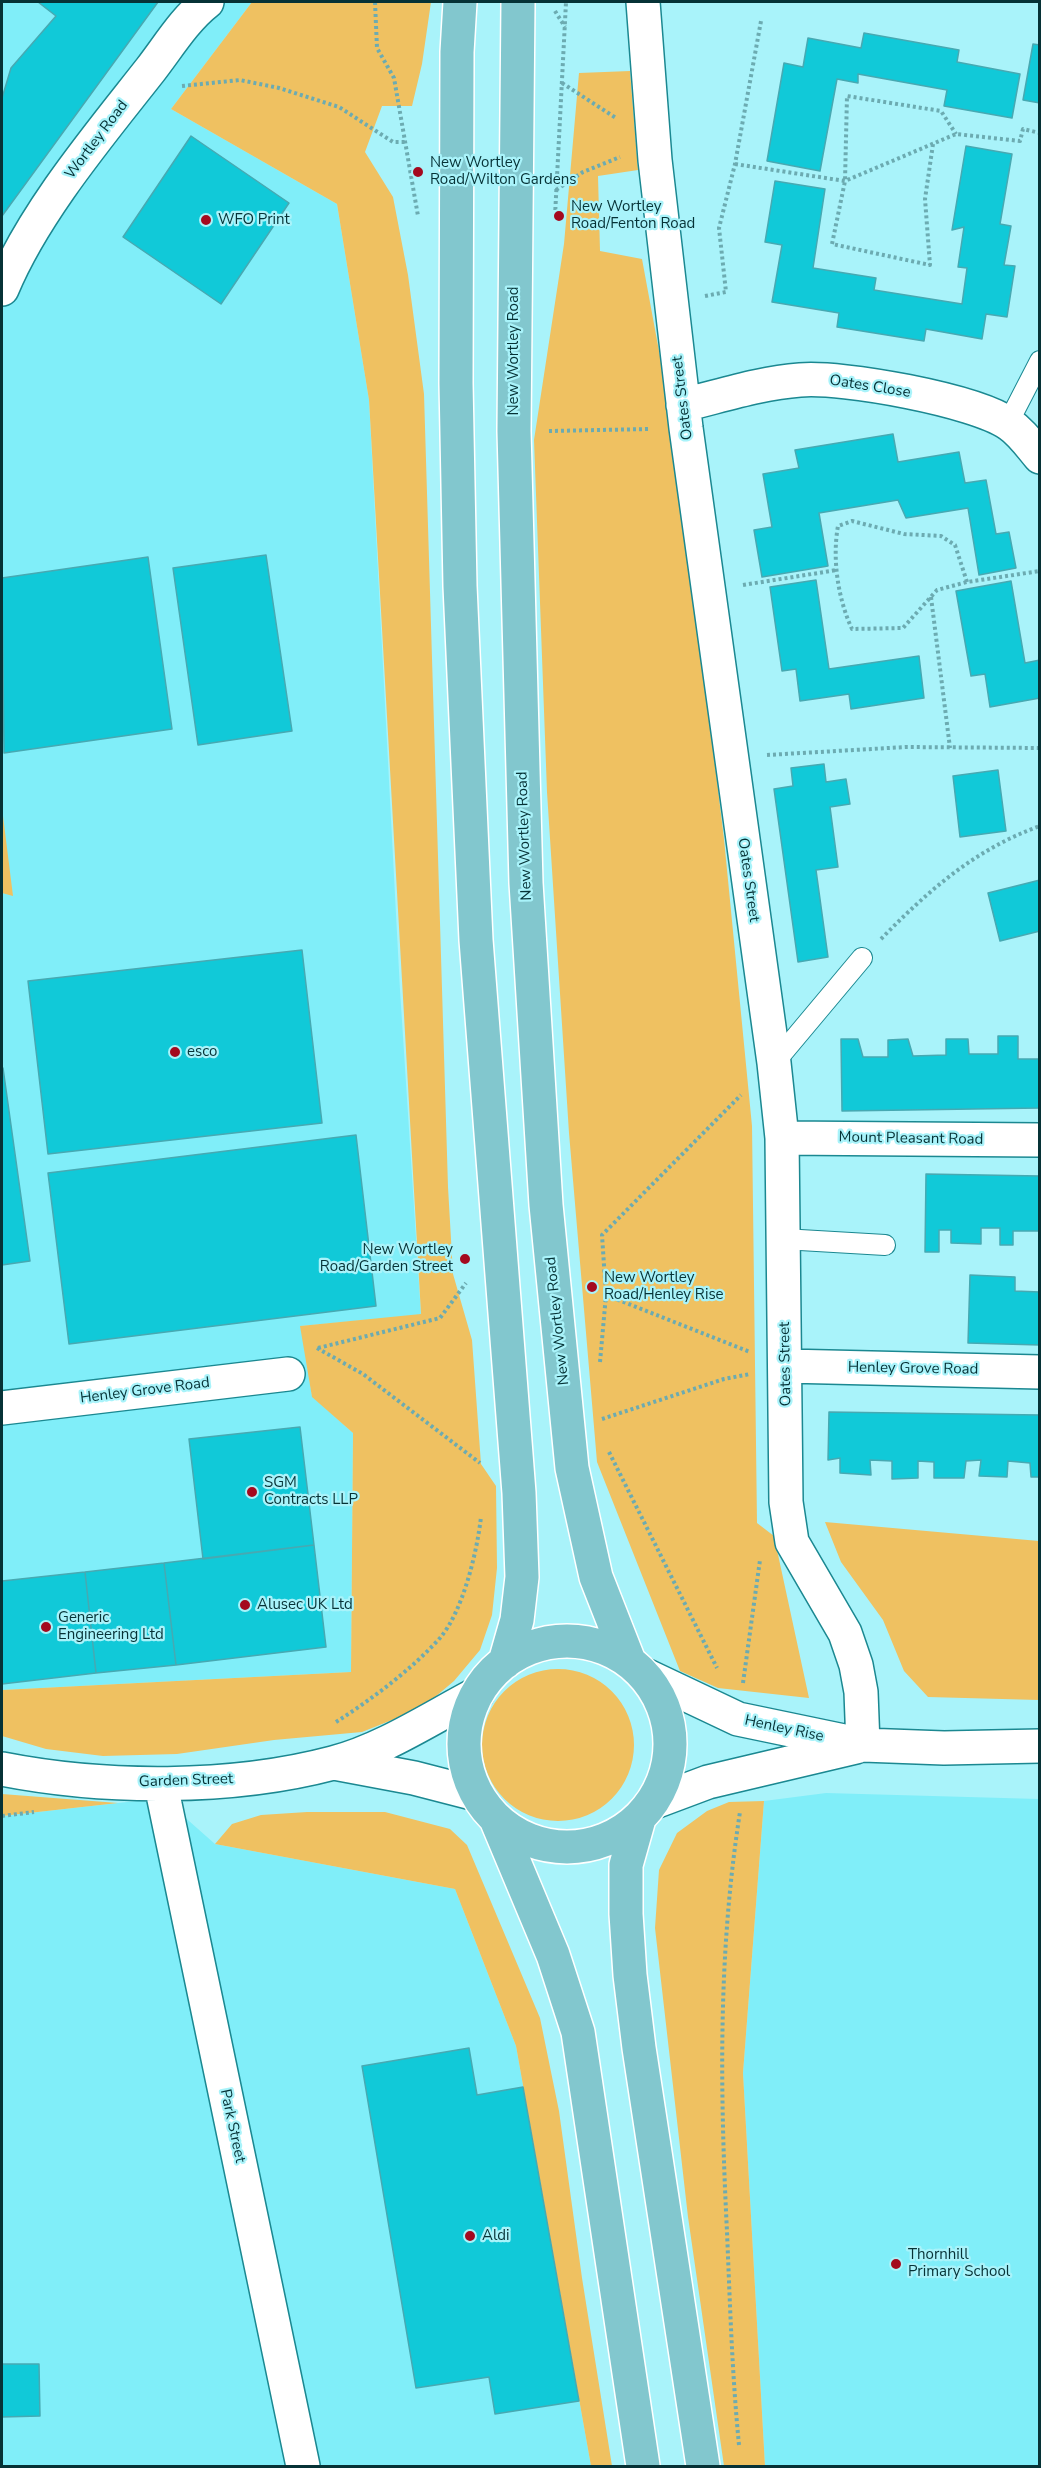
<!DOCTYPE html>
<style>
body{margin:0}
#map{position:relative;width:1041px;height:2468px;overflow:hidden;background:#a9f3fa;font-family:"Nunito Sans",sans-serif}
canvas{display:block}
.frame{position:absolute;inset:0;border:3px solid #063236;pointer-events:none}
</style>
<div id="map">
<canvas width="1041" height="2468"></canvas>
<div class="frame"></div>
</div>
<script>
const ctx = document.querySelector('canvas').getContext('2d');
ctx.lineJoin = 'round';
function paint(path, color) { ctx.fillStyle = color; ctx.fill(path, 'evenodd'); }
function strokePath(path, color, width, dash) { ctx.strokeStyle = color; ctx.lineWidth = width; ctx.lineCap = dash ? 'butt' : 'round'; ctx.setLineDash(dash || []); ctx.stroke(path); }
function write(font, color, halo, rows, align = 'center') {
  ctx.font = font + ' "Nunito Sans",sans-serif'; ctx.lineWidth = 4.5; ctx.setLineDash([]); ctx.textBaseline = 'middle'; ctx.strokeStyle = halo; ctx.fillStyle = color; for (const [text, x, y, turn = 0] of rows) {
    ctx.save(); ctx.translate(x, y); ctx.rotate((+turn || 0) * Math.PI / 180); ctx.textAlign = isNaN(turn) ? turn : align; if (halo) ctx.strokeText(text, 0, 0); ctx.fillText(text, 0, 0); ctx.restore();
  }
}
const built = new Path2D(`
 M 2,2 L 252,2 L 171,109 L 337,204 L 369,400 L 400,990 L 421,1315 L 301,1326 L 312,1396 L 353,1433 L 351,1672 L 2,1690 Z
 M 826,1793 L 1039,1799 L 1039,2466 L 765,2466 L 743,2073 L 764,1801 Z
 M 163,1798 L 215,1844 L 455,1889 L 516,2046 L 591,2466 L 2,2466 L 2,1816 Z`);
const green = new Path2D(`
 M 252,2 L 431,2 L 422,64 L 412,106 L 382,106 L 365,152 L 393,197 L 408,275 L 424,394 L 448,1187 L 453,1274 L 472,1340 L 481,1464 L 496,1486 L 497,1568 L 492,1615 L 480,1650 L 454,1681 L 422,1708 L 362,1732 L 274,1740 L 177,1754 L 103,1756 L 46,1749 L 2,1736 L 2,1690 L 351,1672 L 353,1433 L 312,1397 L 300,1326 L 421,1314 L 369,400 L 337,204 L 171,109 Z
 M 630,71 L 638,170 L 598,176 L 600,251 L 642,259 L 676,443 L 724,839 L 752,1126 L 757,1523 L 774,1536 L 809,1698 L 718,1688 L 680,1671 L 597,1462 L 569,1133 L 547,792 L 534,440 L 564,244 L 579,73 Z
 M 2,808 L 13,896 L 2,893 Z
 M 825,1522 L 1039,1541 L 1039,1700 L 928,1697 L 904,1671 L 883,1620 L 841,1562 Z
 M482 1745a76 76 0 1 1 152 0a76 76 0 1 1-152 0Z
 M 2,1794 L 118,1803 L 2,1816 Z
 M 764,1801 L 743,2073 L 765,2466 L 724,2466 L 688,2217 L 655,1928 L 659,1870 L 677,1833 L 707,1811 L 729,1802 Z
 M 307,1812 L 385,1812 L 450,1829 L 467,1845 L 540,2018 L 559,2111 L 582,2278 L 612,2466 L 591,2466 L 516,2046 L 455,1889 L 215,1844 L 232,1824 L 261,1815 Z`);
const building = new Path2D(`
 M 38,2 L 158,2 L 2,216 L 2,98 L 11,68 L 56,16 Z
 M 864,33 L 959,50 L 957,62 L 1020,74 L 1012,118 L 944,106 L 947,90 L 858,74 L 858,83 L 837,79 L 820,171 L 767,161 L 784,63 L 803,67 L 808,38 L 861,48 Z
 M 1033,44 L 1040,45 L 1040,103 L 1023,100 Z
 M 191,136 L 289,203 L 221,304 L 123,237 Z
 M 966,146 L 1012,154 L 1000,224 L 1011,226 L 1004,265 L 1015,266 L 1007,317 L 986,314 L 982,339 L 926,329 L 924,341 L 837,327 L 839,313 L 772,302 L 782,245 L 765,242 L 775,181 L 825,189 L 813,268 L 876,278 L 874,290 L 962,304 L 967,268 L 958,267 L 964,227 L 952,230 Z
 M 893,434 L 898,462 L 959,452 L 965,483 L 986,480 L 996,534 L 1009,532 L 1016,568 L 979,575 L 968,508 L 906,518 L 898,500 L 819,513 L 828,566 L 762,577 L 754,530 L 772,527 L 763,474 L 799,468 L 795,450 Z
 M 266,555 L 292,731 L 198,745 L 173,568 Z
 M 148,557 L 172,729 L 4,753 L 2,578 Z
 M 816,580 L 829,669 L 919,656 L 924,698 L 851,709 L 849,694 L 800,701 L 796,669 L 782,671 L 770,587 Z
 M 1011,581 L 1025,663 L 1040,660 L 1040,698 L 990,707 L 985,674 L 971,676 L 956,591 Z
 M 824,764 L 826,782 L 846,779 L 850,804 L 830,807 L 838,867 L 816,870 L 828,957 L 798,962 L 774,789 L 793,786 L 791,768 Z
 M 998,770 L 1006,831 L 960,837 L 953,776 Z
 M 1040,880 L 1040,931 L 1000,941 L 988,893 Z
 M 302,950 L 322,1123 L 48,1154 L 28,981 Z
 M 998,1036 L 1018,1036 L 1018,1059 L 1039,1059 L 1040,1041 L 1040,1108 L 842,1111 L 841,1039 L 858,1039 L 863,1057 L 888,1057 L 888,1040 L 908,1039 L 913,1056 L 946,1055 L 946,1039 L 968,1039 L 969,1054 L 998,1054 Z
 M 3,1068 L 30,1261 L 2,1265 L 2,1069 Z
 M 356,1135 L 376,1306 L 69,1344 L 48,1173 Z
 M 926,1174 L 1040,1176 L 1040,1231 L 1013,1231 L 1013,1245 L 1000,1245 L 1000,1228 L 981,1228 L 981,1244 L 951,1243 L 951,1230 L 939,1230 L 939,1252 L 925,1252 Z
 M 970,1275 L 1015,1277 L 1015,1291 L 1040,1292 L 1040,1345 L 968,1343 Z
 M 829,1412 L 1040,1415 L 1040,1477 L 1031,1477 L 1030,1463 L 1008,1461 L 1007,1477 L 979,1476 L 981,1460 L 966,1461 L 964,1478 L 934,1478 L 934,1462 L 918,1461 L 918,1478 L 892,1479 L 892,1461 L 870,1460 L 871,1475 L 840,1473 L 840,1458 L 828,1460 Z
 M 300,1427 L 314,1545 L 203,1559 L 189,1439 Z
 M 314,1545 L 326,1647 L 176,1665 L 164,1563 Z
 M 164,1563 L 176,1665 L 96,1673 L 85,1572 Z
 M 85,1572 L 96,1673 L 2,1684 L 2,1581 Z
 M 469,2048 L 477,2095 L 523,2087 L 579,2401 L 495,2414 L 489,2377 L 416,2388 L 362,2066 Z
 M 2,2364 L 39,2364 L 40,2416 L 2,2417 Z`);
const path = new Path2D(`
 M 375,2 L 377,48 L 394,78 L 418,216
 M 555,11 L 565,27
 M 562,83 L 616,118
 M 182,86 L 240,80 L 279,88 L 339,107 L 393,142 L 407,142
 M 933,144 L 925,199 L 930,265 L 832,244 L 845,181 L 847,96 L 941,111 L 956,134
 M 735,164 L 845,181 L 956,134 L 1020,141 L 1023,129 L 1040,133
 M 556,190 L 583,172 L 620,157
 M 555,216 L 566,2
 M 705,296 L 726,292 L 719,228 L 735,164 L 761,21
 M 549,431 L 650,429
 M 967,582 L 955,545 L 941,536 L 904,534 L 852,521 L 838,526 C 832,559 838,599 852,629 L 903,628 L 937,590 L 967,582 L 1040,571
 M 743,585 L 837,570
 M 931,597 L 950,748
 M 767,755 L 906,747 L 1040,748
 M 881,939 C 928,891 975,849 1040,826
 M 606,1295 L 750,1352
 M 317,1348 L 363,1374 L 480,1463
 M 318,1348 L 440,1318 L 466,1283
 M 600,1362 L 606,1295 L 602,1235 L 741,1095
 M 602,1419 L 724,1379 L 750,1374
 M 609,1452 L 717,1668
 M 743,1683 L 760,1560
 M 336,1722 C 372,1699 411,1670 440,1638 C 463,1611 477,1552 481,1517
 M 2,1816 L 34,1812
 M 739,2445 C 732,2374 730,2303 727,2232 C 720,2091 718,1952 740,1812`);
const lane = new Path2D(`
 M 1008,423 L 1040,361
 M 774,1063 L 862,958
 M 783,1239 L 885,1245`);
const street = new Path2D(`
 M 643,2 L 655,160 L 686,428 L 774,1063 L 782,1138 L 786,1502 L 792,1542 L 845,1633 L 856,1665 L 861,1692 L 863,1745
 M 2,289 C 34,212 100,134 151,69 C 168,47 185,19 207,2
 M 683,405 C 721,396 760,383 800,380 C 842,376 975,400 1009,424 C 1021,432 1030,445 1040,457
 M 782,1138 L 1040,1140
 M 786,1366 L 1040,1372
 M 2,1408 L 288,1374
 M 643,1674 L 738,1719 L 863,1745 L 944,1748 L 1040,1746
 M 334,1763 L 414,1778 L 476,1794
 M 2,1769 C 104,1789 231,1790 333,1763 C 383,1750 431,1718 477,1694
 M 161,1785 L 303,2466
 M 652,1803 L 708,1782 L 856,1747`);
const primary = new Path2D(`
 M 460,2 L 457,52 L 456,383 L 460,586 L 476,940 L 519,1493 L 522,1577 L 517,1620 L 505,1662
 M 518,2 L 514,431 L 526,883 L 546,1205 L 572,1468 L 596,1577 L 629,1661
 M464 1744a103 103 0 1 1 206 0a103 103 0 1 1-206 0Z
 M 496,1819 L 553,1955 L 578,2032 L 643,2466
 M 639,1819 L 626,1865 L 626,1914 L 630,1975 L 639,2048 L 703,2466`);
const markers = [
 [418,172,6,"#a4091e"],
 [559,216,6,"#a4091e"],
 [206,220,6,"#a4091e"],
 [175,1052,6,"#a4091e"],
 [465,1259,6,"#a4091e"],
 [592,1287,6,"#a4091e"],
 [252,1492,6,"#a4091e"],
 [245,1605,6,"#a4091e"],
 [46,1627,6,"#a4091e"],
 [470,2236,6,"#a4091e"],
 [896,2264,6,"#a4091e"]
];
const streetNames = [
 ["Wortley Road",97,140,-53],
 ["New Wortley Road",514,351,-90],
 ["Oates Close",870,387,9],
 ["Oates Street",683,398,-97],
 ["New Wortley Road",525,836,-92],
 ["Oates Street",748,880,82],
 ["Mount Pleasant Road",911,1139,1],
 ["New Wortley Road",558,1321,-96],
 ["Oates Street",786,1364,-91],
 ["Henley Grove Road",913,1369,1],
 ["Henley Grove Road",145,1391,-7],
 ["Henley Rise",784,1729,12],
 ["Garden Street",186,1781,-2],
 ["Park Street",232,2126,78]
];
const poiNames = [
 ["New Wortley",430,163],
 ["Road/Wilton Gardens",430,180],
 ["New Wortley",571,207],
 ["Road/Fenton Road",571,224],
 ["WFO Print",218,220],
 ["esco",187,1052],
 ["New Wortley",453,1250,"right"],
 ["Road/Garden Street",453,1267,"right"],
 ["New Wortley",604,1278],
 ["Road/Henley Rise",604,1295],
 ["SGM",264,1483],
 ["Contracts LLP",264,1500],
 ["Alusec UK Ltd",257,1605],
 ["Generic",58,1618],
 ["Engineering Ltd",58,1635],
 ["Aldi",482,2236],
 ["Thornhill",908,2255],
 ["Primary School",908,2272]
];
paint(built, '#80eef9');
paint(green, '#efc161');
paint(building, '#11c9d8');
strokePath(building, '#47a9b2', 1.5);
strokePath(lane, '#1b8891', 22);
strokePath(street, '#1b8891', 36);
strokePath(primary, '#fff', 36);
strokePath(path, '#6cabb1', 4, [3, 3]);
strokePath(lane, '#fff', 20);
strokePath(street, '#fff', 33);
strokePath(primary, '#82c7ce', 33);
for (const [x, y, r, color] of markers) { const dot = new Path2D(); dot.arc(x, y, r, 0, 2 * Math.PI); ctx.fillStyle = color; ctx.fill(dot); strokePath(dot, '#a9f3fa', 2); }
write('15px', '#063236', '#a9f3fa', streetNames);
write('15px', '#063236', '#a9f3fa', poiNames, 'left');
</script>
